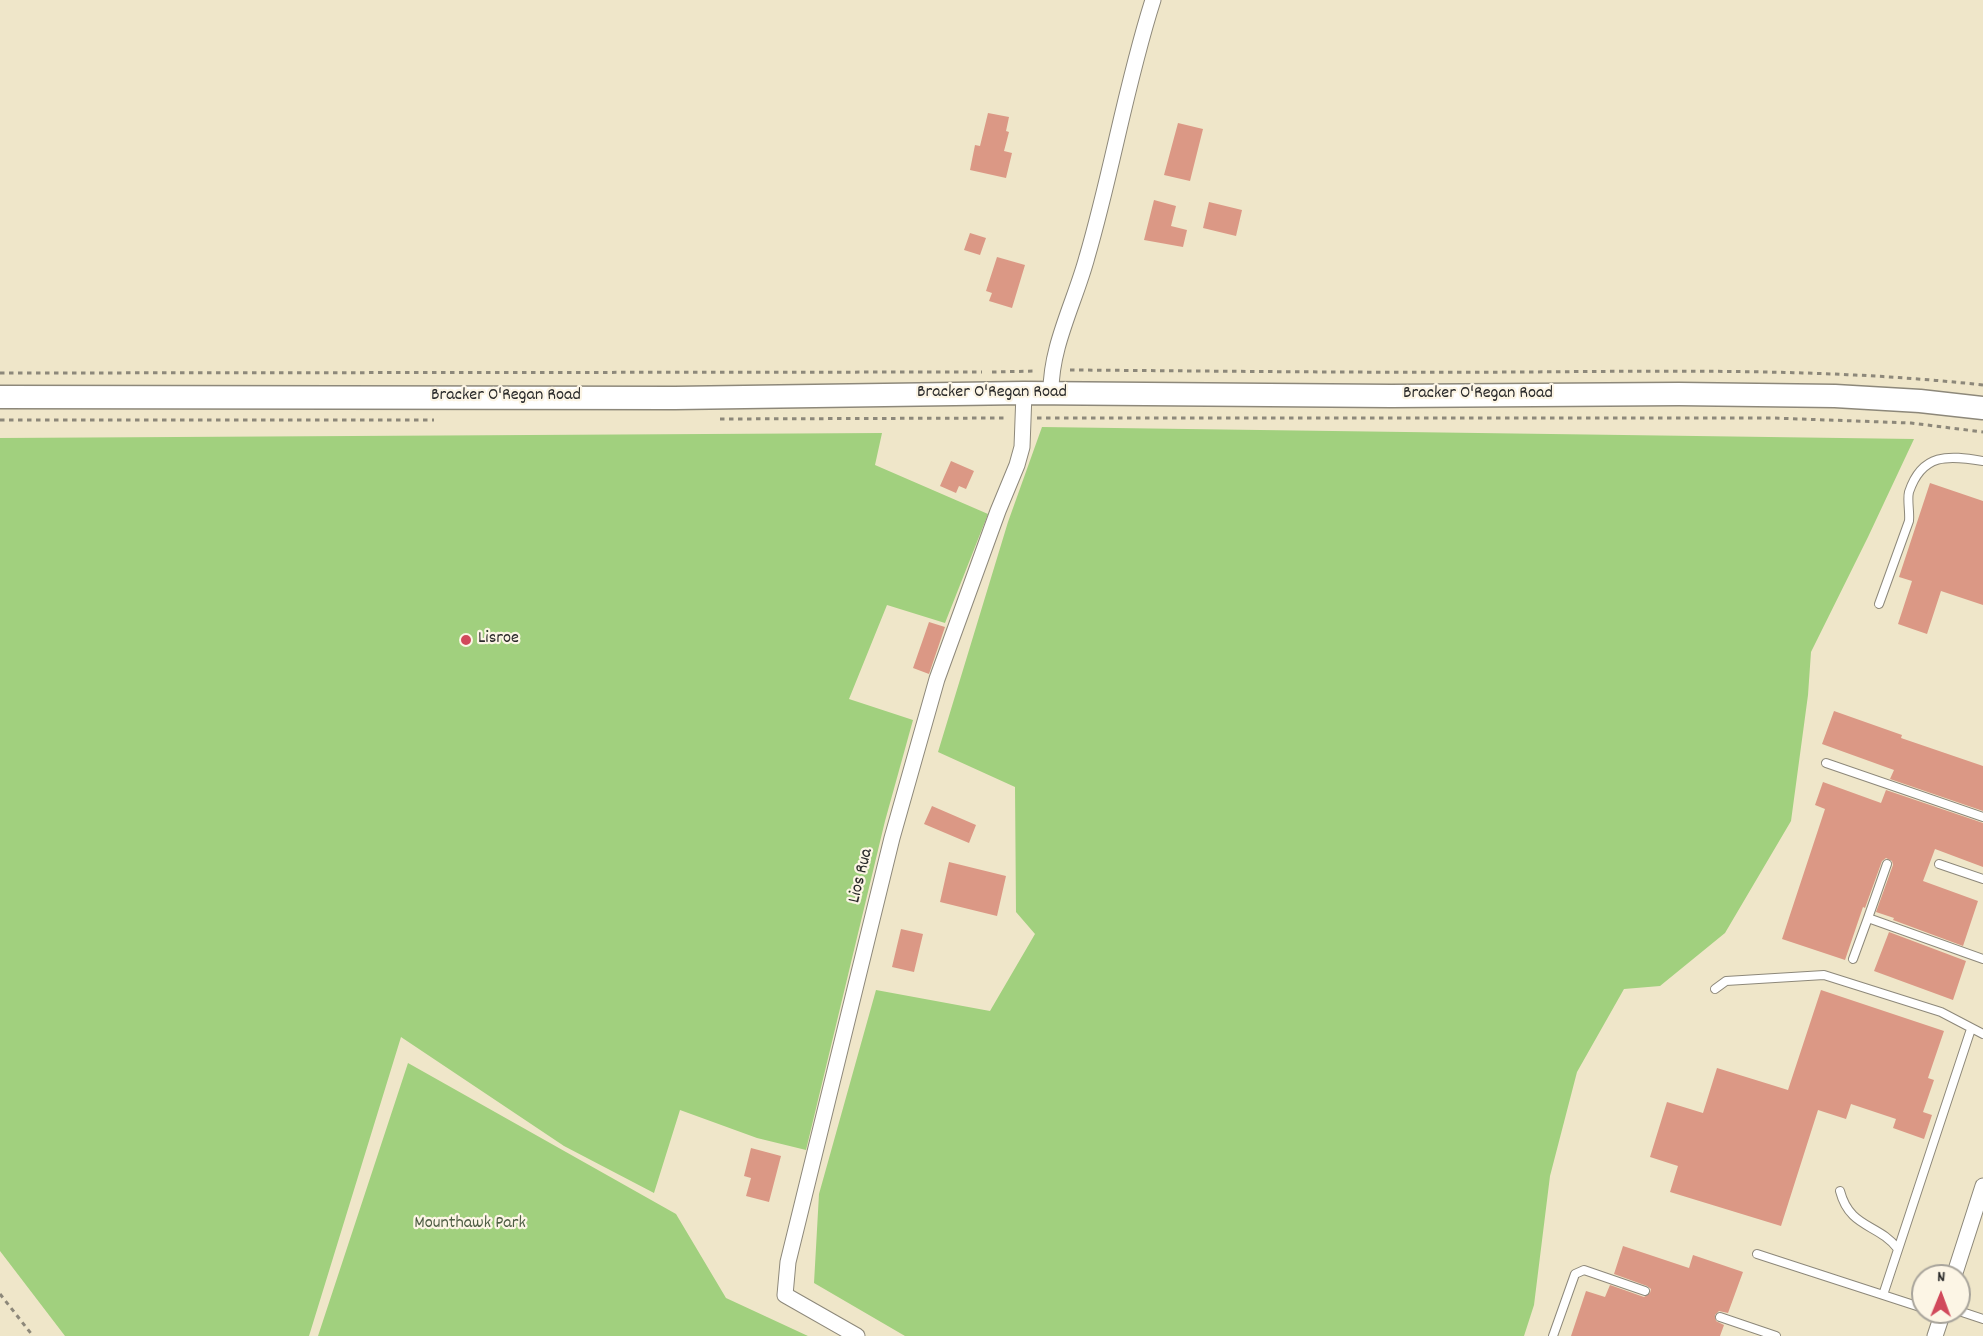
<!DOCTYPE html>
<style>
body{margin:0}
#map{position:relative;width:1983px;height:1336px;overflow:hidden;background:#efe6c9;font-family:Dekko,sans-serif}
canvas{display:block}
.north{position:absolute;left:1911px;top:1264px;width:60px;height:60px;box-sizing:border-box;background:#fcf5e5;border:2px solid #a8a49b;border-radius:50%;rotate:1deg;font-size:16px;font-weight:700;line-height:24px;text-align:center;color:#2b2b2b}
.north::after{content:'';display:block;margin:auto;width:21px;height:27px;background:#d1495b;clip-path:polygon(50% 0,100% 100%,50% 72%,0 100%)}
</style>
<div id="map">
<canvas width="1983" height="1336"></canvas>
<div class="north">N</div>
</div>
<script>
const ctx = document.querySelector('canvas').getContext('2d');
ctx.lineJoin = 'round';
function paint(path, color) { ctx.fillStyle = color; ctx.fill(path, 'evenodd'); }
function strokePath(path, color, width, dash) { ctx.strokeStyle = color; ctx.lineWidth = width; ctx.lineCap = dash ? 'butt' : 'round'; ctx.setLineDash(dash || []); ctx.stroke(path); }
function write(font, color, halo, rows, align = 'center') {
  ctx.font = font + ' Dekko,sans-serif'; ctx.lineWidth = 4.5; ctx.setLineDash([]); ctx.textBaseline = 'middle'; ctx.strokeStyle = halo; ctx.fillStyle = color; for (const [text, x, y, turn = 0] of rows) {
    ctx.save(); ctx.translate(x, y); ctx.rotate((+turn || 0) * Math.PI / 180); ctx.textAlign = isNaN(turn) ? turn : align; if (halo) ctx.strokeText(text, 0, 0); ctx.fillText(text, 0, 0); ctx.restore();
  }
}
const green = new Path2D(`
 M 1042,427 L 1914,439 L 1868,537 L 1811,652 L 1808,695 L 1791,821 L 1725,933 L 1660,986 L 1624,989 L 1577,1072 L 1550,1176 L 1534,1305 L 1524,1336 L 905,1336 L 814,1283 L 819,1194 L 876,990 L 990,1011 L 1035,934 L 1016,912 L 1015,787 L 938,752 L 1008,522 Z
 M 882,433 L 875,465 L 988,514 L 945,623 L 887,605 L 849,699 L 913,720 L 885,821 L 806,1150 L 757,1138 L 680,1110 L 654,1193 L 564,1146 L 401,1037 L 309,1336 L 65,1336 L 0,1251 L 0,438 Z
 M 408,1063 L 676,1214 L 726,1298 L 808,1336 L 318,1336 Z`);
const building = new Path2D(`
 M 988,113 L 1009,117 L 1006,131 L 1009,132 L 1004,151 L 1012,153 L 1006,178 L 970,170 L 975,145 L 980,146 Z
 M 1178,123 L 1203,129 L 1190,181 L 1164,175 Z
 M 1154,200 L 1176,206 L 1171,226 L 1187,230 L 1183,247 L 1144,240 Z
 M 1209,202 L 1242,210 L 1236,236 L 1203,228 Z
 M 970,233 L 986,238 L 980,255 L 964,250 Z
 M 997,257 L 1025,265 L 1012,308 L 989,301 L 992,293 L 986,291 Z
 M 951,461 L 974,471 L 966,489 L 959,486 L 956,493 L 940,486 Z
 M 1930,483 L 1983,501 L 1983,605 L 1941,591 L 1927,634 L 1898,624 L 1912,581 L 1899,577 Z
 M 929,622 L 945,627 L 929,674 L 913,668 Z
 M 1834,711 L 1902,735 L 1901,738 L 1983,766 L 1983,811 L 1890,779 L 1894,770 L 1822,744 Z
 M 1823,782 L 1881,803 L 1886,790 L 1983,823 L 1983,867 L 1935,849 L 1923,881 L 1978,901 L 1963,946 L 1893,920 L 1894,918 L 1876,912 L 1893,865 L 1892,861 L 1886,858 L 1882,861 L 1865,908 L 1863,907 L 1845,960 L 1782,939 L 1825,809 L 1815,805 Z
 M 932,806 L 976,825 L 969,843 L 924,824 Z
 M 949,862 L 1006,876 L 997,916 L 940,902 Z
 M 901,929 L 923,934 L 914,972 L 892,967 Z
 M 1889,932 L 1966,961 L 1953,1000 L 1874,971 Z
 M 1821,990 L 1944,1031 L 1928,1078 L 1934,1080 L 1923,1112 L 1932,1115 L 1924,1139 L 1893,1128 L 1896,1119 L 1851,1104 L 1846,1119 L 1818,1110 L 1781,1226 L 1670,1192 L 1678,1166 L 1650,1157 L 1667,1102 L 1703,1113 L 1717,1068 L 1788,1090 Z
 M 751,1148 L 781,1156 L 769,1202 L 746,1196 L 751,1178 L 744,1176 Z
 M 1623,1246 L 1689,1268 L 1693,1255 L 1743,1272 L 1728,1313 L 1719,1311 L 1715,1315 L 1716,1321 L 1724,1325 L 1720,1336 L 1571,1336 L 1586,1291 L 1605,1297 L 1610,1285 L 1644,1297 L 1650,1293 L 1651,1289 L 1647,1286 L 1614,1274 Z`);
const path = new Path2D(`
 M 1070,370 C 1220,371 1370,373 1520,372 C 1674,371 1829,368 1983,385
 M 992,372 L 1036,371
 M 0,373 L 982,372
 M 1037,418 L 1772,418 L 1911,423 L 1983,432
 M 720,419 L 1007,418
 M 0,420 L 434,420
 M 0,1294 L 33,1336`);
const lane = new Path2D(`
 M 1879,604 L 1909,521 C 1910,512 1907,500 1909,492 C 1922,453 1948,455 1983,461
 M 1826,763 L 1983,817
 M 1887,864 L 1868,918 L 1983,959
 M 1939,864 L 1983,879
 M 1853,959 L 1868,918
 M 1715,989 L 1726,981 L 1824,975 L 1941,1012 L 1983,1034
 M 1840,1191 C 1850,1229 1878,1223 1898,1249
 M 1757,1254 L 1923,1308
 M 1883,1295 L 1971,1029
 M 1959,1311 L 1983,1319
 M 1720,1317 L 1776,1336
 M 1553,1336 L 1575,1274 L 1584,1270 L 1645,1291`);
const street = new Path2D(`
 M 1051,394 C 1050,347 1075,302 1087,257 C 1112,172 1126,84 1153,0
 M 1954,1276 L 1983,1186
 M 857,1336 L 785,1295 L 788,1262 L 892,838 L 937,679 L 998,511 L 1017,465 L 1022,447 L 1024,393
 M 1935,1336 L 1943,1312`);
const secondary = new Path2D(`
 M 0,397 L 675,398 L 1024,393 L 1391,396 L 1679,394 L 1835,396 L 1920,401 L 1983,408`);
const markers = [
 [466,640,6,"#d1495b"]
];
const streetNames = [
 ["Bracker O'Regan Road",992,394],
 ["Bracker O'Regan Road",1478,395],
 ["Bracker O'Regan Road",506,397],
 ["Lios Rua",862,876,-76]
];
const poiNames = [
 ["Lisroe",478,640]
];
const parkNames = [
 ["Mounthawk Park",470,1225]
];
paint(green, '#a1d07e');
paint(building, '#db9885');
strokePath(lane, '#8d887a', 10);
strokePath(street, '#8d887a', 17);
strokePath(secondary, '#8d887a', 25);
strokePath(path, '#8d887a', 3, [4.5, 4.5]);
strokePath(lane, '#fff', 8);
strokePath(street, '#fff', 15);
strokePath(secondary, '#fff', 22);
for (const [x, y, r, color] of markers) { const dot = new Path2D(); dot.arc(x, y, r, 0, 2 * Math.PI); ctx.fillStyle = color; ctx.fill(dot); strokePath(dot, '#fcf5e5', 2); }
write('18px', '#2b2b2b', '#fcf5e5', streetNames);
write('18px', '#2b2b2b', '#fcf5e5', poiNames, 'left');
write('18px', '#4e5d44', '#fcf5e5', parkNames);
</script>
